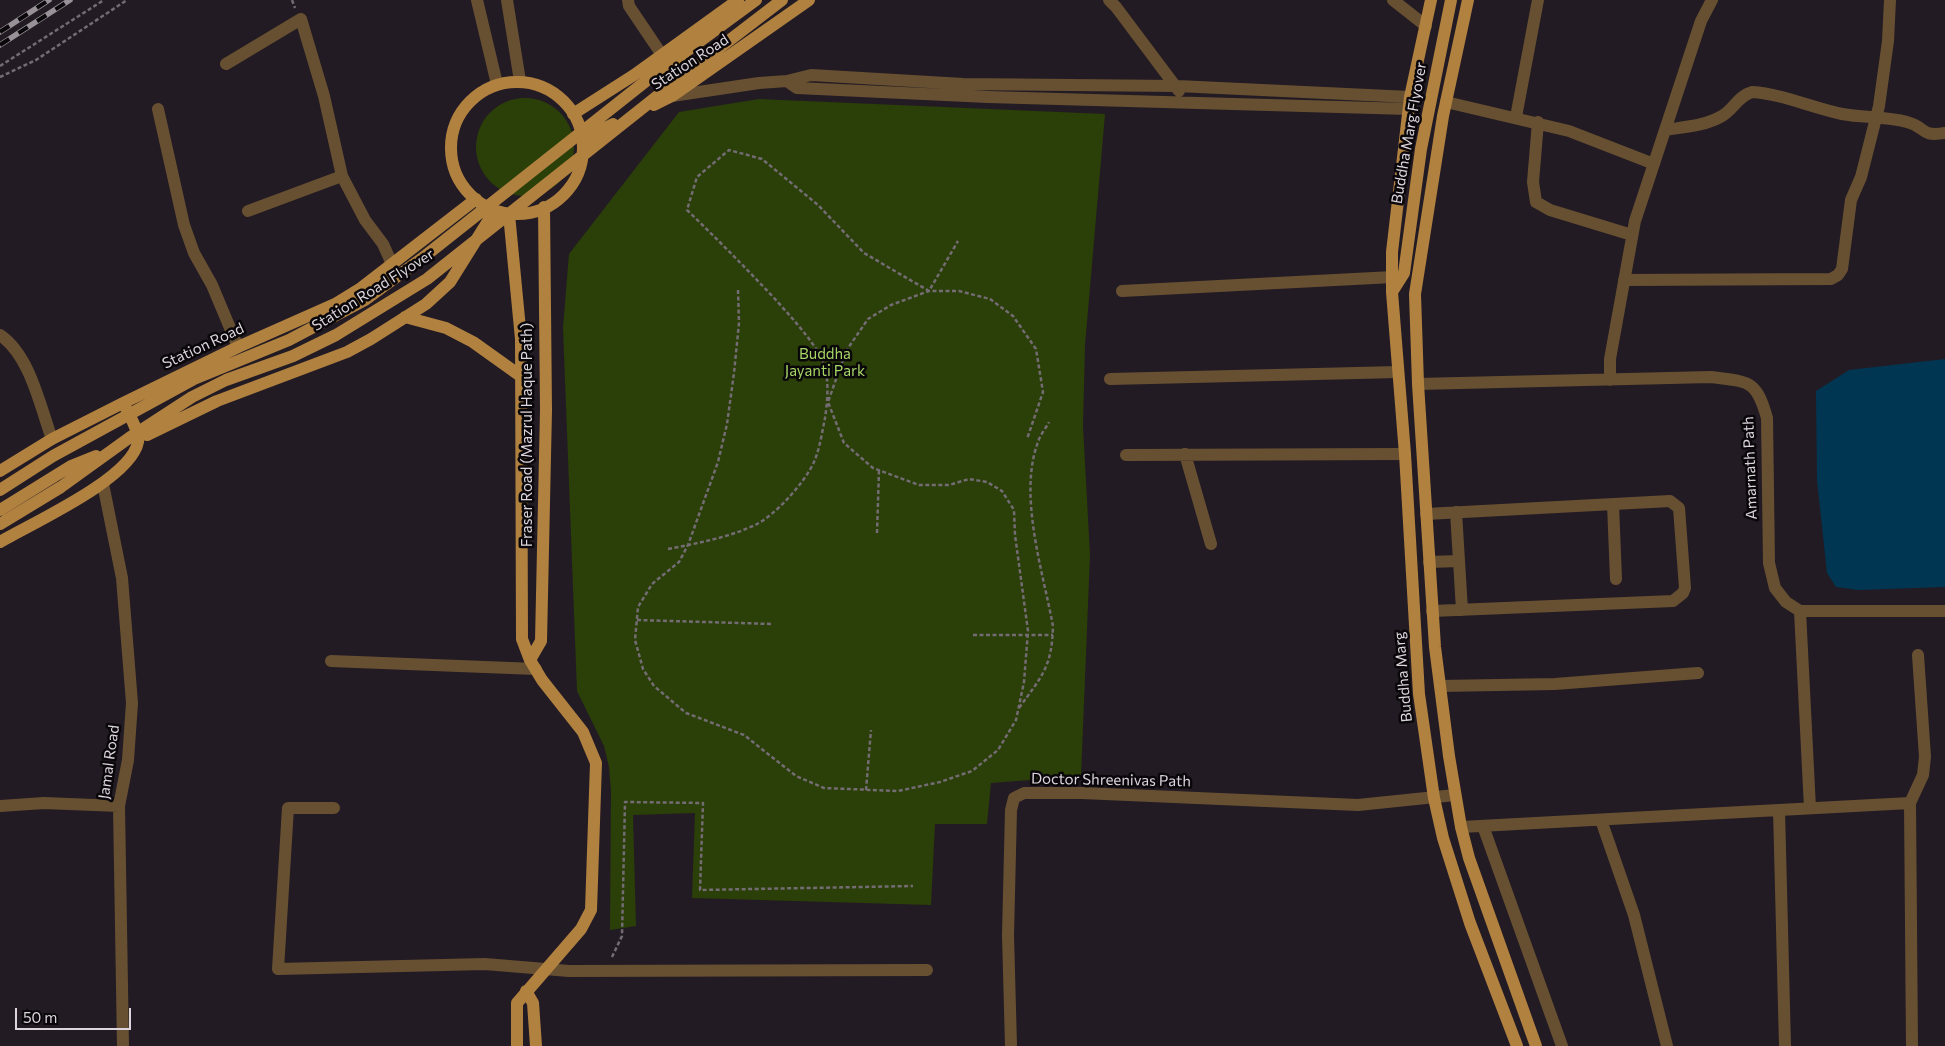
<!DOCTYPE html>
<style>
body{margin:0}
#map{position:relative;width:1945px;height:1046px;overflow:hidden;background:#231b23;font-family:Commissioner,sans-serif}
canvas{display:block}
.scale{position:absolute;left:15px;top:1008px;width:116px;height:22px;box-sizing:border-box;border:2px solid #dcd6dc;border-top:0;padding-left:6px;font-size:15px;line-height:18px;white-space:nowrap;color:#dcd6dc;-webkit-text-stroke:4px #0a070a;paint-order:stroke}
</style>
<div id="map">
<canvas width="1945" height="1046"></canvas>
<div class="scale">50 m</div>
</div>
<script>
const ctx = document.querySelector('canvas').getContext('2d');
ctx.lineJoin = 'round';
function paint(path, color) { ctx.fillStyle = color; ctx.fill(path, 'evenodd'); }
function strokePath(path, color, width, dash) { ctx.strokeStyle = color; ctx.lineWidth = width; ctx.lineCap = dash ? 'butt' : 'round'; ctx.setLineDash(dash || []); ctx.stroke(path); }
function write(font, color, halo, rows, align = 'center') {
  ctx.font = font + ' Commissioner,sans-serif'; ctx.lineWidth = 5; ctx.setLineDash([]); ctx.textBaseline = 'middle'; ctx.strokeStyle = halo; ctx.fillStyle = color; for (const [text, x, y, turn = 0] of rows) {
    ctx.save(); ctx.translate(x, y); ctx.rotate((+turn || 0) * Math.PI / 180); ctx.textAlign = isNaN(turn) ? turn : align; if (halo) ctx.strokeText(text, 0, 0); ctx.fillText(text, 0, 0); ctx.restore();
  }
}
const green = new Path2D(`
 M476 147a49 49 0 1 1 98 0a49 49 0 1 1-98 0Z
 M 759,99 L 1105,114 L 1085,345 L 1083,426 L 1090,555 L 1081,776 L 991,783 L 987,824 L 935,824 L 931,905 L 692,898 L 695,813 L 633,815 L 636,926 L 610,930 L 611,792 L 609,767 L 604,746 L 577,691 L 563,328 L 569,254 L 679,112 Z`);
const water = new Path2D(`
 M 1945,359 L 1945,587 L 1858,590 L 1836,587 L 1827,573 L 1817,480 L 1816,391 L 1849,370 Z`);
const path = new Path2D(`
 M 292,0 L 295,8
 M 0,66 L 104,0
 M 0,77 L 36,60 L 127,0
 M 738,290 L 739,323 L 734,373 L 727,424 L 718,462 L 688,545 L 679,562 L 652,584 L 638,607 L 635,640 L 643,669 L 654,686 L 686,713 L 744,735 L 796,776 L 824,788 L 898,791 L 940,782 L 972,771 L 998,750 L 1016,720 L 1024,682 L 1028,631 L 1015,535 L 1014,510 L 1002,491 L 987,482 L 969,479 L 949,485 L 919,485 L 873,468 L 844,443 L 828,402 L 846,351 L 868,319 L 891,305 L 929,291 L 959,291 L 990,299 L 1013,316 L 1036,349 L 1043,392 L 1027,439
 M 877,533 L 879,470
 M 668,549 C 698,543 727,538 755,525 C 776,515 805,482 814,462 C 820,448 822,432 825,418 C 828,399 830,372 820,355 C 807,334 791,317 775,299 C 746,268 717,239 687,210 L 697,177 L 729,150 L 762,159 L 818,205 L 864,253 L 929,291 L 958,241
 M 637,620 L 773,624
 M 973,635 L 1053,635
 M 1019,708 C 1042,676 1052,667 1053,626 C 1043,572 1018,495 1038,442 C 1040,435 1046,428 1049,422
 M 866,790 L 871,730
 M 612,957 L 622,936 L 625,802 L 703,803 L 700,890 L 913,886`);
const minor = new Path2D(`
 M 477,0 L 497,84
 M 507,0 L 520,81
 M 628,0 L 629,6 L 662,55
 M 1109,0 L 1116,7 L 1179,91
 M 1393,0 L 1426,26
 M 226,64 L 301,19 L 324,96 L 342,176 L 365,220 L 383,244 L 392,264
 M 787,81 L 797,88 L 988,97 L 1409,109
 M 672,96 L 759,83 L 787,81 L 811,75 L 963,84 L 1177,86 L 1410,97
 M 1446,102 L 1569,131 L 1654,164
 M 158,109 L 184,225 L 194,253 L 212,285 L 238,347
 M 1516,117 L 1538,0
 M 1538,122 L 1533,182 L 1536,202 L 1550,210 L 1632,235
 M 1665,130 C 1684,127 1705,126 1722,116 C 1734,109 1738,96 1752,92 C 1783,94 1812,108 1842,114 C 1864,118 1886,116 1907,122 C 1927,127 1919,137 1945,133
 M 248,211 L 342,176
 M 1624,280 L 1831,279 L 1838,275 L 1842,269 L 1851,200 L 1861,177 L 1879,106 L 1888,41 L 1890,0
 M 1122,291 L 1393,277
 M 0,335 C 30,355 40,406 52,439
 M 1110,379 L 1398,372
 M 1610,380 L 1610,359 L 1635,221 L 1701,21 L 1712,0
 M 1418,384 L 1711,377 C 1749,382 1756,379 1767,418 L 1769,563 L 1775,588 L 1786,602 L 1800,611 L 1945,611
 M 1185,454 L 1211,544
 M 1126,455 L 1405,454
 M 103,484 L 122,578 L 132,703 L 128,760 L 119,806 L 123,1046
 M 1613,504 L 1616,579
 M 1456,512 L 1462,610
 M 1426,514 L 1670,501 L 1679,508 L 1685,588 L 1683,593 L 1673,601 L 1432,611
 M 1429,562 L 1459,561
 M 1800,611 L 1810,808
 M 331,661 L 536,669
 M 1440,686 L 1555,684 L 1698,673
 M 0,806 L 44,803 L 119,806
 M 334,808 L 288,808 L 278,969 L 485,964 L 569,971 L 927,970
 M 1779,810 L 1785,1046
 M 1601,820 L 1634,915 L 1667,1046
 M 1483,826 L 1562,1046
 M 1461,827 L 1910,803
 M 1011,1046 L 1008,935 L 1011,810 L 1014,798 L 1024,793 L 1082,793 L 1358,805 L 1455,795
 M 1912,1046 L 1910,803 L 1923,775 L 1925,757 L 1918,655`);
const major = new Path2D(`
 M 1431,0 L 1410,97 L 1392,252 L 1392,292 L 1405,454 L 1419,694 L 1434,798 L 1443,838 L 1470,923 L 1517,1046
 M 1468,0 L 1443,116 L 1415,294 L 1418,384 L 1435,647 L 1449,756 L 1461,827 L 1469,858 L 1536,1046
 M451 148a66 66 0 1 1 132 0a66 66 0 1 1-132 0Z
 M 654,105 L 672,96 L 809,0
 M 573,114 L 634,75 L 738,0
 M 583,139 L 613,124
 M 509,214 L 521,339 L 522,639 L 530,660 L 542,680 L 583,732 L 596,763 L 591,910 L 581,929 L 517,1003 L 517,1046
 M 1392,292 L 1404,273 L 1421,149 L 1451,0
 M 405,317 L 446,328 L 473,342 L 522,377
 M 147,435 L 217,401 L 347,352 L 371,339 L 426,304 L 450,282 L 495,210
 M 0,471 L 52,439 L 123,403 L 238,347 L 335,304 L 361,288 L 476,199
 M 0,490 L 53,456 L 194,379 L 289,340 L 365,300 L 425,256 L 646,81 L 756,0
 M 0,510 L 71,466 L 96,456
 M 0,524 L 61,487 L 129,438 L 192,397 L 226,380 L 293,356 L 336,335 L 427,279 L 679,79 L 782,0
 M 0,542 C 32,523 131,479 138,442 C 140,432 129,415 125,406
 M 530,660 L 541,641 L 546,410 L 544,207
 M 526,991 L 533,1003 L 536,1046`);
const rail = new Path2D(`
 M 0,32 L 49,0
 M 0,45 L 70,0`);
const streetNames = [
 ["Station Road",690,62,-33],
 ["Buddha Marg Flyover",1409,133,-80],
 ["Station Road Flyover",373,290,-32],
 ["Station Road",203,346,-25],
 ["Fraser Road (Mazrul Haque Path)",527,435,-90],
 ["Amarnath Path",1750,468,-92],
 ["Buddha Marg",1403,677,-95],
 ["Jamal Road",109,762,-82],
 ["Doctor Shreenivas Path",1111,780,1]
];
const parkNames = [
 ["Buddha",825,354],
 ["Jayanti Park",825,371]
];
paint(green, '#2b3f08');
paint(water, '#003652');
strokePath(path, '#736c73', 2.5, [4, 2.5]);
strokePath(minor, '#675032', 12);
strokePath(major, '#b18140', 12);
strokePath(rail, '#989298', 5.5);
strokePath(rail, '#0a070a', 4, [11]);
write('15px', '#dcd6dc', '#0a070a', streetNames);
write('15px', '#a8d666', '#0a070a', parkNames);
</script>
